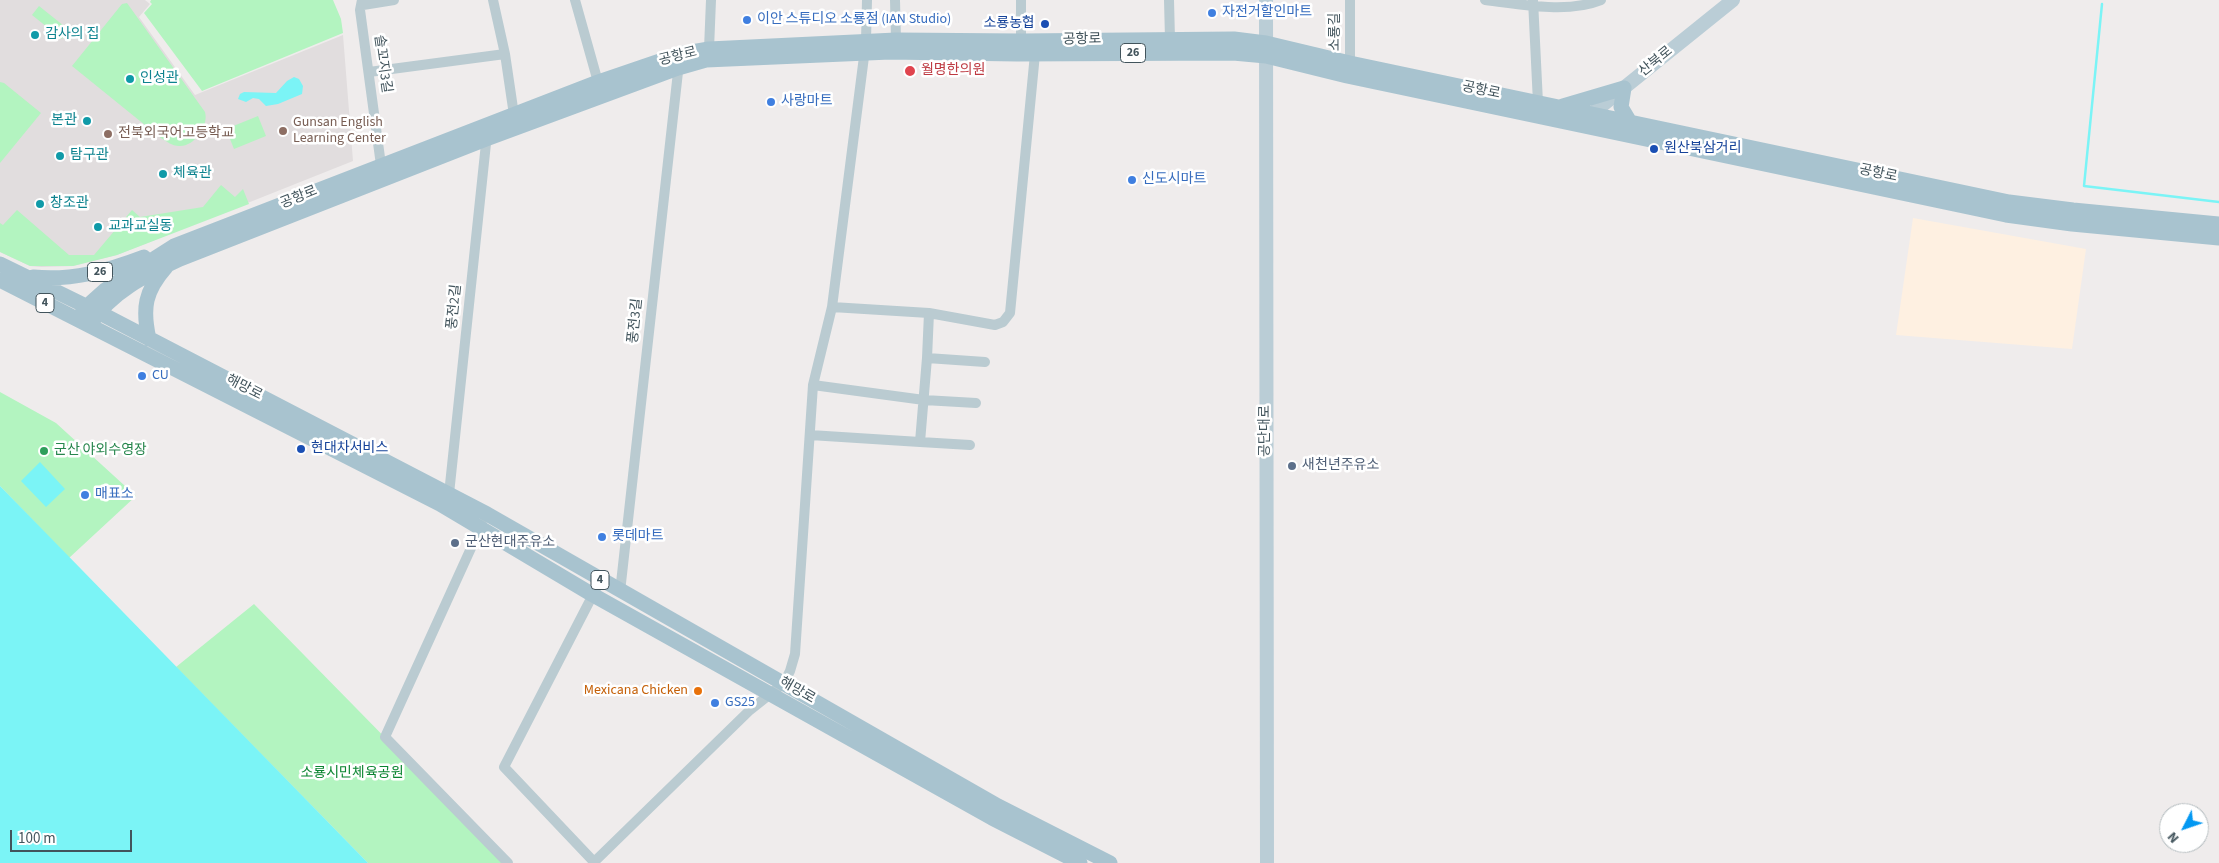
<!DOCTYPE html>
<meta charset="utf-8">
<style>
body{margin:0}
#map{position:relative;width:2219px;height:863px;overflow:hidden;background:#efecec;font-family:"Source Sans 3",sans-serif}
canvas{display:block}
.north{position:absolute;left:2159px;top:803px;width:50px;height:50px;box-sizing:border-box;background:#fff;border:1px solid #b3bbbe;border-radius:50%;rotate:229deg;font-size:14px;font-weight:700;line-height:20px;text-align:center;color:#42545c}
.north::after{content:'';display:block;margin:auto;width:18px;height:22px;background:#0398f2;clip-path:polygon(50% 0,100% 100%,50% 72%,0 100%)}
.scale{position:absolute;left:10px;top:830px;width:122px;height:22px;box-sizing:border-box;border:2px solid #42545c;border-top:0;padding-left:6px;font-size:15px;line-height:18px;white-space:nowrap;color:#42545c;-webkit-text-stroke:4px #fff;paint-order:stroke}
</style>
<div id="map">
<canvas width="2219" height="863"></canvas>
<div class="north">N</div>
<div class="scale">100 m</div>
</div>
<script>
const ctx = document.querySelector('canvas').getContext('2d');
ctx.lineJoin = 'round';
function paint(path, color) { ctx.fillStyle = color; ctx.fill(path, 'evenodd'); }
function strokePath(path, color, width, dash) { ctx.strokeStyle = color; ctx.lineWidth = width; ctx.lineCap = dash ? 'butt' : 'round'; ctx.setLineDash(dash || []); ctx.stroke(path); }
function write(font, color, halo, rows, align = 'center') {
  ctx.font = font + ' "Source Sans 3","Noto Sans KR",sans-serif'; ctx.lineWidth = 5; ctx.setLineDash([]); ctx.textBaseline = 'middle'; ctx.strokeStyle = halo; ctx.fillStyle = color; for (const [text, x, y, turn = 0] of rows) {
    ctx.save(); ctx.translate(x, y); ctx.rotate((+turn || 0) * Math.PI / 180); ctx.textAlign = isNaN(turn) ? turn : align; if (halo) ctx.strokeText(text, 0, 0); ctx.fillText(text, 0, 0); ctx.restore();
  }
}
const commercial = new Path2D(`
 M 1913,218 L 2086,249 L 2072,349 L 1896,335 Z`);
const education = new Path2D(`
 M 0,0 L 145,0 L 150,4 L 139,17 L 195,95 L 343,35 L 353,161 L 117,255 L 73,266 L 41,267 L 30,266 L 0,252 Z`);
const green = new Path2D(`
 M 151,0 L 333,0 L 341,19 L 343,33 L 202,91 L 144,13 L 152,4 L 150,2 Z
 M 127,3 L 205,112 C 209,126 194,147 179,146 C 172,146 166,141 161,138 L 72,66 L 122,4 Z
 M 39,6 L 69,30 L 62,39 L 32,15 Z
 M 0,82 L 4,83 L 41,113 L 0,163 Z
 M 258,116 L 266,136 L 234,149 L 226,129 Z
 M 221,185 L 235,197 L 243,189 L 249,204 L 117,255 L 73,266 L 30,266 L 0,252 L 0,223 L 3,225 L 17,210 L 69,255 L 94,255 L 132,210 L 140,217 L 203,207 Z
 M 0,392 L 56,423 L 136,496 L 69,558 L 0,486 Z
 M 254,604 L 508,863 L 368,863 L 176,667 Z`);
const water = new Path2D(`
 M 294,77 L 299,79 L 303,86 L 302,94 L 278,104 L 266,106 L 259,99 L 253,98 L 246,102 L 238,99 L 240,94 L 244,92 L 276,93 L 287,81 Z
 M 40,462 L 65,489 L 46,507 L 21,481 Z
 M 0,486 L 368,863 L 0,863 Z`);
const stream = new Path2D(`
 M 2102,4 L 2084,186 L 2219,202`);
const street = new Path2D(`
 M 362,0 L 360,10 L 381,165
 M 493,0 L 505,54 L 514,115
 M 575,0 L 598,82
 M 895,0 L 896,40
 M 1021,0 L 1021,41
 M 1169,0 L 1170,39
 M 1350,0 L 1350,63
 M 1485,0 C 1521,4 1566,14 1601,0
 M 1533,0 L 1538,103
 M 363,5 L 394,0
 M 709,49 L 711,0
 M 369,72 L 505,54
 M 832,307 L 929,313 L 995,325 L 1003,322 L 1010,313 L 1035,54
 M 929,313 L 927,358 L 985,362
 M 927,358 L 920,442 L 970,445
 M 813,385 L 924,400 L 976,403
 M 810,435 L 920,442
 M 449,494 L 487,134
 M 482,524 L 385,737 L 508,863
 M 620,592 L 679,63
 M 593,863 L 750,710 L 784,683 L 790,671 L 795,654 L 813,385 L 832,307 L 866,41 L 867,0
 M 595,863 L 504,767 L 600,581`);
const secondary = new Path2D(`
 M 1266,0 L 1267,863
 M 1584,120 L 1733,0`);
const primary = new Path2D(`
 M 1624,88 L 1621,107 L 1630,122
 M 1563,106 L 1624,88
 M 0,264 L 98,312 L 487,514 L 998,806 L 1110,863
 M 33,277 C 72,281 107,271 144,257
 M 0,280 L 440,504 L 593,595 L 992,818 L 1080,863
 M 78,319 L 86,307 L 105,290 L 174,246 L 598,82 L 680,54 L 709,49 L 896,40 L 1021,41 L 1234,39 L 1266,43 L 1350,63 L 2009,202 L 2073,210 L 2219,224
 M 90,325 C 110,292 146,275 180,259 L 486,139 L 678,68 L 706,60 L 890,52 L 1017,54 L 1233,53 L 1266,56 L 1347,76 L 2006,215 L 2072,224 L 2219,238
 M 149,339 C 142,308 145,291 166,267`);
const markers = [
 [1212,13,5,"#3f7fe0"],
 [747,20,5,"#3f7fe0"],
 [1045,24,5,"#1a4fb4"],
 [35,35,5,"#0f9aa8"],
 [910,71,6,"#e0444e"],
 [130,79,5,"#0f9aa8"],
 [771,102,5,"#3f7fe0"],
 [87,121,5,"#0f9aa8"],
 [283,131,5,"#8d6e63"],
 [108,134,5,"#8d6e63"],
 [1654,149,5,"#1a4fb4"],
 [60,156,5,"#0f9aa8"],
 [163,174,5,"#0f9aa8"],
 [1132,180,5,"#3f7fe0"],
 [40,204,5,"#0f9aa8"],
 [98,227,5,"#0f9aa8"],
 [142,376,5,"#3f7fe0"],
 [301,449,5,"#1a4fb4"],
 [44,451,5,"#2e9e5b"],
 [1292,466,5,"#5c6f8a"],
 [85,495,5,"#3f7fe0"],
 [602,537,5,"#3f7fe0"],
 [455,543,5,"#5c6f8a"],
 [698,691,5,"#e8710a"],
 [715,703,5,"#3f7fe0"]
];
const shields = [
 [1133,53,25],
 [100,272,25],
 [45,303,18],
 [600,580,18]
];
const shieldNames = [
 ["26",1133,53],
 ["26",100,272],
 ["4",45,303],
 ["4",600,580]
];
const shopNames = [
 ["자전거할인마트",1222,13],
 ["이안 스튜디오 소룡점 (IAN Studio)",757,20],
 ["사랑마트",781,102],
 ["신도시마트",1142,180],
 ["CU",152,376],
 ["매표소",95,495],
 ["롯데마트",612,537],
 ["GS25",725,703]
];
const transitNames = [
 ["소룡농협",1035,24,"right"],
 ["원산북삼거리",1664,149],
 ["현대차서비스",311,449]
];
const streetNames = [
 ["소룡길",1336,32,-90],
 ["공항로",1082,40,-1],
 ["공항로",678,57,-14],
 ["산북로",1656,62,-39],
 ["솔꼬지3길",382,64,82],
 ["공항로",1481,91,12],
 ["공항로",1878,174,12],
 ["공항로",299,198,-22],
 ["풍전2길",455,307,-84],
 ["풍전3길",636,321,-84],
 ["해망로",244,388,27],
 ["공단대로",1266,431,-90],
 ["해망로",797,691,30]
];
const cultureNames = [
 ["감사의 집",45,35],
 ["인성관",140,79],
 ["본관",77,121,"right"],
 ["탐구관",70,156],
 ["체육관",173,174],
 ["창조관",50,204],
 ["교과교실동",108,227]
];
const healthNames = [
 ["월명한의원",921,71]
];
const educationNames = [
 ["Gunsan English",293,123],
 ["Learning Center",293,139],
 ["전북외국어고등학교",118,134]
];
const leisureNames = [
 ["군산 야외수영장",54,451]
];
const serviceNames = [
 ["새천년주유소",1302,466],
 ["군산현대주유소",465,543]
];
const foodNames = [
 ["Mexicana Chicken",688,691]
];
const parkNames = [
 ["소룡시민체육공원",352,774]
];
paint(commercial, '#fef0e1');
paint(education, '#e1ddde');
paint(green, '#b3f4c0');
paint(water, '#7bf4f6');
strokePath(stream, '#7bf4f6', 2.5);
strokePath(street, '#bacbd1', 10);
strokePath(secondary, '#bacdd6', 14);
strokePath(primary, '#a8c3cf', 15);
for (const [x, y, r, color] of markers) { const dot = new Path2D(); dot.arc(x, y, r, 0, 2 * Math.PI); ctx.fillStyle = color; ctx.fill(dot); strokePath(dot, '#fff', 2); }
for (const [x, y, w] of shields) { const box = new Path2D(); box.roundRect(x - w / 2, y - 9.5, w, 19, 4); ctx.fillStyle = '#fff'; ctx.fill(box); strokePath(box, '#42545c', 1); }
write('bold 12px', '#42545c', null, shieldNames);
write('14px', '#366cbe', '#fff', shopNames, 'left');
write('14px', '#164399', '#fff', transitNames, 'left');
write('14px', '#42545c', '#fff', streetNames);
write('14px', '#0d838f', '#fff', cultureNames, 'left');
write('14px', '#be3a42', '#fff', healthNames, 'left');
write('14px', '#785e54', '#fff', educationNames, 'left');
write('14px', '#27864d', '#fff', leisureNames, 'left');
write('14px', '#4e5e75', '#fff', serviceNames, 'left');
write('14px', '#c56008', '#fff', foodNames, 'right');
write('14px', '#0b8531', '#fff', parkNames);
</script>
